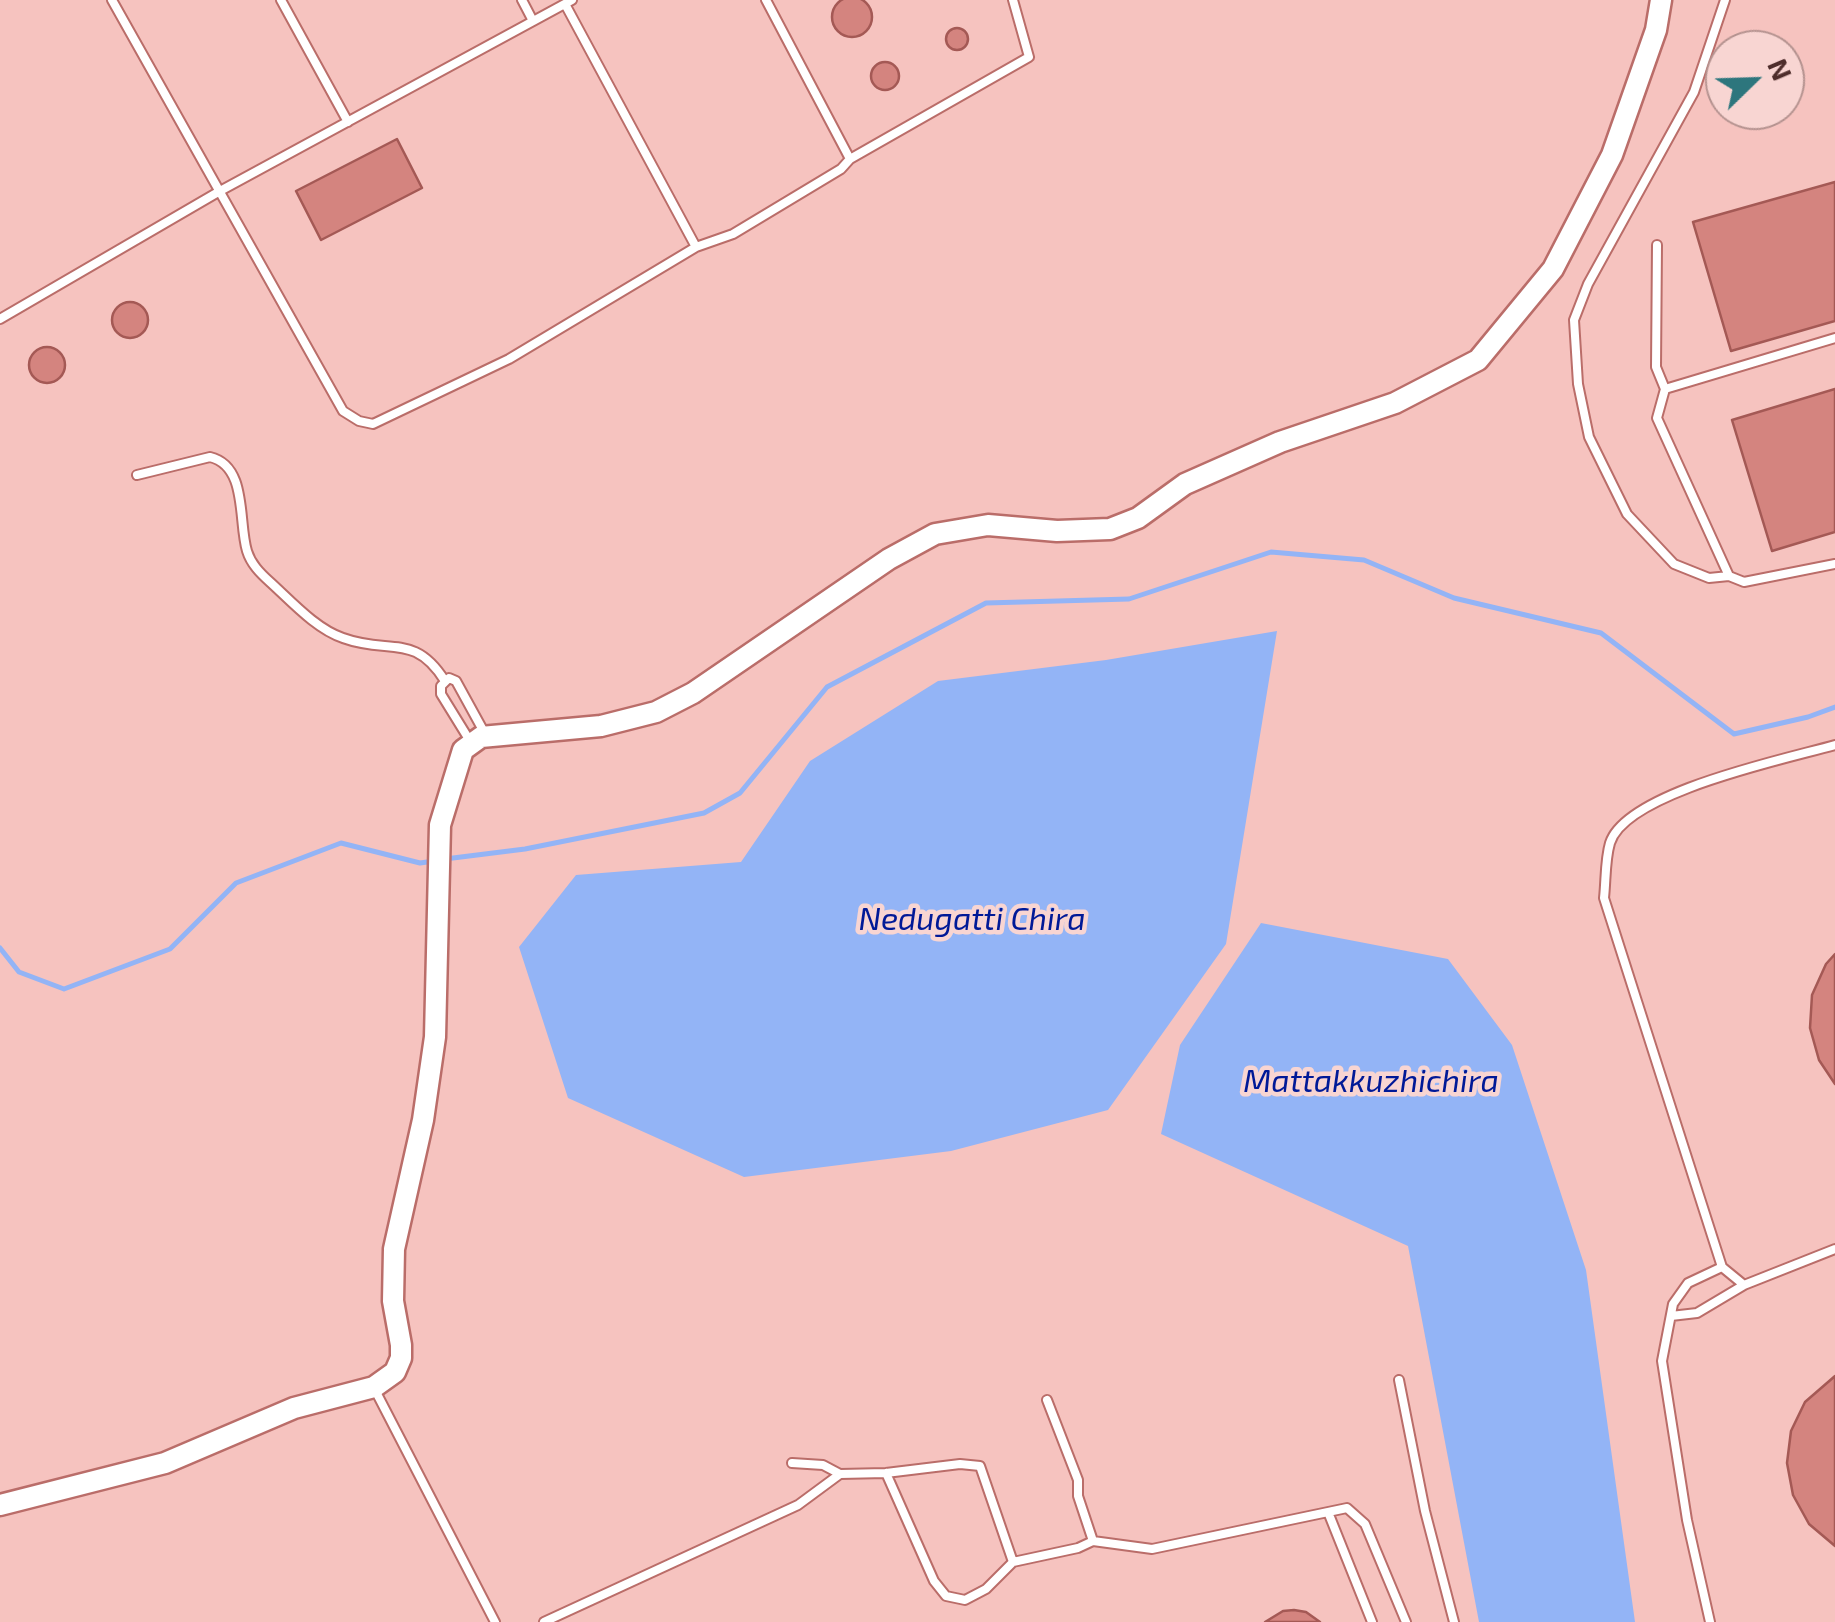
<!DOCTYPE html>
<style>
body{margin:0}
#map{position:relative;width:1835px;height:1622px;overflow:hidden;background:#f6c3bf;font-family:"Exo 2",sans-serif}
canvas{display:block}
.north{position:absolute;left:1705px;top:30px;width:100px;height:100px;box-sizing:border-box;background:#f8d5d2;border:2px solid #b4928f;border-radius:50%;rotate:67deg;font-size:28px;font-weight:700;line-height:40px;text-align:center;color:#4e2d2b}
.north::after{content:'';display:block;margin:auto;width:35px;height:45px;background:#2d767d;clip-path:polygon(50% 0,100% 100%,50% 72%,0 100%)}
</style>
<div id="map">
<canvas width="1835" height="1622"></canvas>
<div class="north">N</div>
</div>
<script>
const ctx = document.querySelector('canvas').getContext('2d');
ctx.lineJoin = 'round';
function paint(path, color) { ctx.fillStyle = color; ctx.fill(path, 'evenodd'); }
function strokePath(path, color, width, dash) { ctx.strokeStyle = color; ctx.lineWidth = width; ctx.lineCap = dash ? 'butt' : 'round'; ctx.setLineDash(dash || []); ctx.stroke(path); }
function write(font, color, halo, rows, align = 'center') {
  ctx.font = font + ' "Exo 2",sans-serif'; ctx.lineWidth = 9; ctx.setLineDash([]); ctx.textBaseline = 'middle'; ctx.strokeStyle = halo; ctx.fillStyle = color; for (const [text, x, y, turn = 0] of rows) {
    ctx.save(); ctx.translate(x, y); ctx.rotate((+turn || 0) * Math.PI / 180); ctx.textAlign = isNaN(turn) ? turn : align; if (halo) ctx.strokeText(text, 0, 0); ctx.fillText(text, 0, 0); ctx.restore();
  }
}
const water = new Path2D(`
 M 1277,631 L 1226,944 L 1108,1110 L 951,1151 L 744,1177 L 568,1098 L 519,947 L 576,875 L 741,862 L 810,761 L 938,681 L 1106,660 Z
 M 1261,923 L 1448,959 L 1512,1045 L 1586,1270 L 1635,1622 L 1479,1622 L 1408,1246 L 1161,1134 L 1180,1045 Z`);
const stream = new Path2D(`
 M 445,859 L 525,849 L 704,813 L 740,793 L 827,687 L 986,603 L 1129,599 L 1271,552 L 1364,560 L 1454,598 L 1601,633 L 1734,734 L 1808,717 L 1835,707
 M 0,948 L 19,972 L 64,989 L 170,949 L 236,883 L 341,843 L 420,863 L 434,861`);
const building = new Path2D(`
 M832 17a20 20 0 1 1 40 0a20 20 0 1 1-40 0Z
 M946 39a11 11 0 1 1 22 0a11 11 0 1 1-22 0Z
 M871 76a14 14 0 1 1 28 0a14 14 0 1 1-28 0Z
 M 397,139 L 422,188 L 321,240 L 296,191 Z
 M 1835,182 L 1835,321 L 1731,351 L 1693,222 Z
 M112 320a18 18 0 1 1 36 0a18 18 0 1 1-36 0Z
 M29 365a18 18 0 1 1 36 0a18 18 0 1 1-36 0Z
 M 1835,389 L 1835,532 L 1772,551 L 1732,420 Z
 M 1835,954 L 1835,1084 L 1819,1060 L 1810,1028 L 1812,995 L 1826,964 Z
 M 1835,1376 L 1835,1546 L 1809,1524 L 1793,1495 L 1787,1463 L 1791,1431 L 1805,1402 Z
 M 1294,1610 L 1306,1612 L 1320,1622 L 1265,1622 L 1283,1611 Z`);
const service = new Path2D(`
 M 112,0 L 343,411 L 359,421 L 373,424 L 509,359 L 696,247 L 733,234 L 841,169 L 850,159 L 1029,57 L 1013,0
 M 281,0 L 348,122
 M 522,0 L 533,21
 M 766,0 L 850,159
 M 1725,0 L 1694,92 L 1588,284 L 1574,320 L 1578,384 L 1589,437 L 1627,514 L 1674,564 L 1709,578 L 1729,576
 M 565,4 L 696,247
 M 1657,245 L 1656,367 L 1665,389 L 1657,418 L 1729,576 L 1744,582 L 1835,564
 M 0,319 L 220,191 L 572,0
 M 1665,389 L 1835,338
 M 137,475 L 210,457 C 248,466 238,522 247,551 C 251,564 260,573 270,582 C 291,601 316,629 343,638 C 389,655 414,632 445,681
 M 470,741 L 441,694 L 441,686 L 449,678 L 456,681 L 484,732
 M 1744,1285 L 1835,1249
 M 1671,1316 L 1697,1313 L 1744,1285 L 1722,1267 L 1604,898 C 1606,880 1605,860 1610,843 C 1626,792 1786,759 1835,745
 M 1399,1380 L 1425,1511 L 1454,1622
 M 375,1390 L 495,1622
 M 1047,1400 L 1078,1480 L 1078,1496 L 1093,1541
 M 792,1463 L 823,1465 L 840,1474
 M 886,1473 L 934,1581 L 946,1596 L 965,1600 L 986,1589 L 1013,1562 L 1078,1548 L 1093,1541 L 1152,1549 L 1347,1508 L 1365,1524 L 1406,1622
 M 1328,1512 L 1372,1622
 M 544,1622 L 798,1505 L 840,1474 L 886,1473 L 960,1464 L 980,1466 L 1013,1562
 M 1710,1622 L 1687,1520 L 1662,1361 L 1673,1304 L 1688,1283 L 1722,1267`);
const secondary = new Path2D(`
 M 0,1505 L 165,1463 L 294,1408 L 374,1387 L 395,1372 L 401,1358 L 401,1345 L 393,1301 L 394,1249 L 423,1120 L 435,1037 L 440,825 L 463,750 L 481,737 L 601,726 L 656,712 L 693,693 L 889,559 L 935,534 L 988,525 L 1057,531 L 1110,529 L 1138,518 L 1185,484 L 1280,442 L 1395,403 L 1478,360 L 1553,269 L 1612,155 L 1656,30 L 1661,0`);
const waterNames = [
 ["Nedugatti Chira",972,919],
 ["Mattakkuzhichira",1371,1081]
];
paint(water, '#93b4f6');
strokePath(stream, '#93b4f6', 5);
paint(building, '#d4847f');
strokePath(building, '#a45955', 2.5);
strokePath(service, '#ba6d69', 12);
strokePath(secondary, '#ba6d69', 25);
strokePath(service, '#fff', 8);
strokePath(secondary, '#fff', 20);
write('italic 32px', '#001997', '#f8d5d2', waterNames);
</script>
